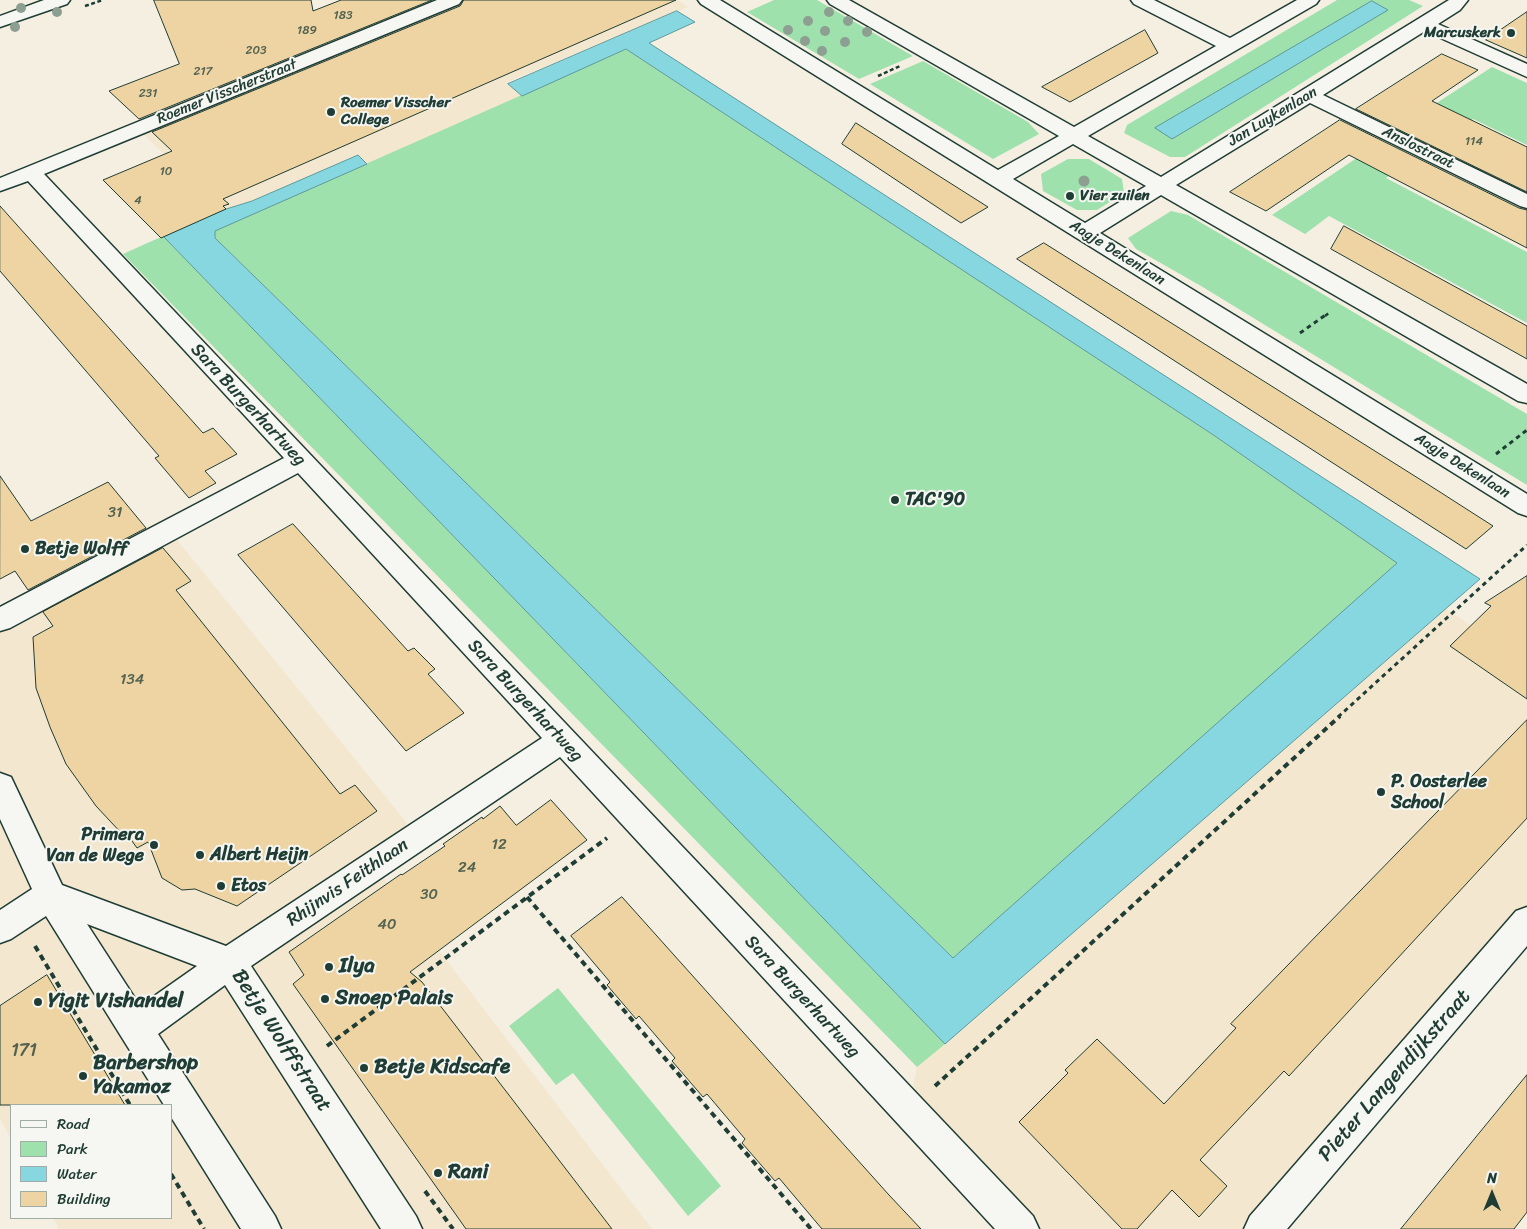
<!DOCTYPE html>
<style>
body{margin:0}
#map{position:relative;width:1527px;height:1229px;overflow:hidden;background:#f5efe2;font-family:Sriracha,sans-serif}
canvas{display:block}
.legend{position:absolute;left:10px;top:1104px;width:162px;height:115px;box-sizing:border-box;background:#f6f6f2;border:1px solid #a0aca6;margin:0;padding:6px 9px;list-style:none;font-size:15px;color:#1f3d34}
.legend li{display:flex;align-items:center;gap:10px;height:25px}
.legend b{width:25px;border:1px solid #a0aca6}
.north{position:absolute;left:1467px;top:1169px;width:50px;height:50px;-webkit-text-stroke:4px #f6f6f2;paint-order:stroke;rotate:0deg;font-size:14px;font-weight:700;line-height:20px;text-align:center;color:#1f3d34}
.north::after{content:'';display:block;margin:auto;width:18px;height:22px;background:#1f3d34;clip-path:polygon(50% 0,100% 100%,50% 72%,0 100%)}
</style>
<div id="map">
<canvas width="1527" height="1229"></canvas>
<ul class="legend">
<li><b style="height:6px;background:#f6f6f2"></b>Road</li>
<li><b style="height:14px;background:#9ee1ad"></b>Park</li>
<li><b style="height:14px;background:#87d7e0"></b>Water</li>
<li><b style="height:14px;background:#efd4a3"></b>Building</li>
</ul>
<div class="north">N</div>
</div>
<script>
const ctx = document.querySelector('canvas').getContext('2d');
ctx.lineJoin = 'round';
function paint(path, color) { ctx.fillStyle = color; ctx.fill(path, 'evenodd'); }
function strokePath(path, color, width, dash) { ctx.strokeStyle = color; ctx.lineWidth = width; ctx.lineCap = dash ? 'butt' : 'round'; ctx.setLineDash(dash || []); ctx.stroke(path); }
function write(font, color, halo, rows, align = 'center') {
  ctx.font = font + ' Sriracha,sans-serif'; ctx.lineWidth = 4; ctx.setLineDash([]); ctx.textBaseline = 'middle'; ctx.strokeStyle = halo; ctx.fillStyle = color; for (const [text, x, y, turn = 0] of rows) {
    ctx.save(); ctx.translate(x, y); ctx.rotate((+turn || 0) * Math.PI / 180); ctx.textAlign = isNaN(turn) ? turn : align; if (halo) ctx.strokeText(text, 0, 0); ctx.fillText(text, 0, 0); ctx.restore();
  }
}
const built = new Path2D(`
 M 453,0 L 678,0 L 688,7 L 510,81 L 508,84 L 522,96 L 367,164 L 358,155 L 252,201 L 223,210 L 138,129 Z
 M 173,535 L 407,823 L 379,872 L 652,1229 L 59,1229 L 53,1218 L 171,1218 L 171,1105 L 11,1105 L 11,1139 L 0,1118 L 0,627 Z
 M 1446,609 L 1527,663 L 1527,920 L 1263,1229 L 1021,1229 L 908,1110 L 917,1067 Z`);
const green = new Path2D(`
 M 774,0 L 817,0 L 913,56 L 859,79 L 747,12 Z
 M 1337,0 L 1409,0 L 1423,6 L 1185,157 L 1170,157 L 1124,133 L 1127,125 Z
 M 626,49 L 1215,436 L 1398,563 L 953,958 L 215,238 L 214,231 Z
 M 923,61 L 1028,122 L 1039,134 L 993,159 L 870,84 Z
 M 1492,67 L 1527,83 L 1527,145 L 1473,119 L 1447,136 L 1412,119 Z
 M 1379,143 L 1412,160 L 1386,178 L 1527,252 L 1527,323 L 1329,216 L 1305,234 L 1272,215 Z
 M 1068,159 L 1089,159 L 1122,179 L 1124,193 L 1097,210 L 1077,210 L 1043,191 L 1041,174 Z
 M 1171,211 L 1188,215 L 1527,414 L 1527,485 L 1201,286 L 1136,249 L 1128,238 Z
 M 163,236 L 945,1044 L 917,1067 L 123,254 Z
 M 558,988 L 721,1186 L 688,1216 L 573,1073 L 556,1085 L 509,1026 Z`);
const water = new Path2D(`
 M 1372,1 L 1388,10 L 1172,139 L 1155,128 Z
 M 677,11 L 695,22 L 649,43 L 1480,579 L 945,1044 L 163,236 L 223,210 L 252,201 L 358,155 L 367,164 L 215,231 L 215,238 L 953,958 L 1397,563 L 1215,436 L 626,49 L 522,96 L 508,84 Z`);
const building = new Path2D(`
 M 154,0 L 311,0 L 313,11 L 341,0 L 432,0 L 139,119 L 109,91 L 179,64 Z
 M 464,0 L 676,0 L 223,199 L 229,204 L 223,206 L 226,209 L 161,238 L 103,180 L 172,151 L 152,132 L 460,6 Z
 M 1527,12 L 1527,58 L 1486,40 Z
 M 1145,30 L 1158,53 L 1070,102 L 1042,87 Z
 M 1442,54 L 1478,70 L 1432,101 L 1527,147 L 1527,192 L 1356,109 Z
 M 1340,120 L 1519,208 L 1527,210 L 1527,248 L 1349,155 L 1266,211 L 1230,192 Z
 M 856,123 L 928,169 L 988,207 L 961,223 L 842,144 Z
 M 0,206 L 203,433 L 213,428 L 237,454 L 205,471 L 216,483 L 189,498 L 155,458 L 159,456 L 0,271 Z
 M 1344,226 L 1527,326 L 1527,359 L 1331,249 Z
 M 1044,243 L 1429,485 L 1493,526 L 1466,549 L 1017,259 Z
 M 0,476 L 31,521 L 108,482 L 146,528 L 28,590 L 15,571 L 0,579 Z
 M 293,524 L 408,651 L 414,648 L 435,669 L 428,674 L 464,713 L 406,751 L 238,555 Z
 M 163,548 L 191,581 L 176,590 L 340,794 L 355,785 L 377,811 L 237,906 L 195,889 L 182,890 L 162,878 L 148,842 L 137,848 L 127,834 L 124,836 L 96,806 L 66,764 L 50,727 L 36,688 L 33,637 L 53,626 L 43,612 Z
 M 1527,576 L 1527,699 L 1450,646 L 1491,606 L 1485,603 Z
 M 1527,720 L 1527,818 L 1289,1076 L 1284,1071 L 1200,1160 L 1227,1186 L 1199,1217 L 1172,1190 L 1137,1229 L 1122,1229 L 1019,1122 L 1068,1073 L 1065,1070 L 1097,1039 L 1164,1104 L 1236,1028 L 1231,1024 Z
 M 551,800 L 587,840 L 410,972 L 422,982 L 612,1229 L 466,1229 L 293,984 L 304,975 L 289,952 L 401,874 L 402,875 L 445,846 L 443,844 L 482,817 L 483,819 L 500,806 L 516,825 Z
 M 622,897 L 889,1195 L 921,1229 L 822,1229 L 779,1178 L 775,1181 L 742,1143 L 745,1139 L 707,1094 L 703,1097 L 672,1061 L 675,1058 L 639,1016 L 636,1019 L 607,985 L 610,982 L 571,936 Z
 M 47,975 L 125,1105 L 0,1105 L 0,1006 Z
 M 1527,1075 L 1527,1212 L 1514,1229 L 1401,1229 Z`);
const pathFar2 = new Path2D(`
 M 85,6 L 103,0
 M 878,76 L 900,66
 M 1325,316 L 1329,313`);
const pathFar1 = new Path2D(`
 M 1300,333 L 1327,314
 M 1496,454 L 1527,430
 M 1338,717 L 1527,545`);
const path = new Path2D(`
 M 527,897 L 811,1229
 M 35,946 L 130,1105
 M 327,1046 L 607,838
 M 935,1086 L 1340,716
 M 171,1174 L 204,1229
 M 425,1191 L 453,1229`);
const minor = new Path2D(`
 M 44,0 L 70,0 L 67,4 L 0,27 L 0,16 Z
 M 437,0 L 462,0 L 459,4 L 44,174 L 1033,1216 L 1039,1229 L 995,1229 L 560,757 L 251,966 L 416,1216 L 422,1229 L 381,1229 L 225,985 L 158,1034 L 275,1216 L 281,1229 L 241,1229 L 171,1117 L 171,1105 L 164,1105 L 46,916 L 11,939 L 0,943 L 0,910 L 32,889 L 0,819 L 0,773 L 11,777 L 62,885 L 226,946 L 542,738 L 298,473 L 10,628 L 0,631 L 0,607 L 284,458 L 28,181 L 0,191 L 0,178 ZM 87,924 L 197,966 L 140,1006 Z
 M 698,0 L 720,0 L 998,170 L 1059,136 L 830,4 L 827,0 L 849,0 L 1074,127 L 1216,46 L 1134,4 L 1131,0 L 1154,0 L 1230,38 L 1297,0 L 1319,0 L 1316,4 L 1088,136 L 1161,177 L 1449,0 L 1468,0 L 1460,10 L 1438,24 L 1527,64 L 1527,77 L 1425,31 L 1323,95 L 1527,194 L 1527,208 L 1520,206 L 1310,103 L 1176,185 L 1527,384 L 1527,403 L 1518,401 L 1161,195 L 1100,233 L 1527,494 L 1527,516 L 1518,513 L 701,4 ZM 1073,144 L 1146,186 L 1085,223 L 1013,179 Z
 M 1527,907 L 1527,946 L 1287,1229 L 1244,1229 L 1250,1216 L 1516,911 Z`);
const trees = [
 [21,8,5],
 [57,12,5],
 [829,12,5],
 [808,21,5],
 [848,21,5],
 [15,27,5],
 [788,30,5],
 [825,31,5],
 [867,32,5],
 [805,41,5],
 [845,42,5],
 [822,51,5],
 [1084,181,5.5]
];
const markers = [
 [1511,33,5,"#1f3d34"],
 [331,112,5,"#1f3d34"],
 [1070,196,5,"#1f3d34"],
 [895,500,5,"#1f3d34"],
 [25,549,5,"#1f3d34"],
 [1381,792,5,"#1f3d34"],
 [154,845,5,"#1f3d34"],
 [200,855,5,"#1f3d34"],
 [221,886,5,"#1f3d34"],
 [329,967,5,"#1f3d34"],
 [325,999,5,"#1f3d34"],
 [38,1002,5,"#1f3d34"],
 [364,1068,5,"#1f3d34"],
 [83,1076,5,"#1f3d34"],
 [438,1173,5,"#1f3d34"]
];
const farNumbernames = [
 ["183",343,16],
 ["189",307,31],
 ["203",256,51],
 ["217",203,72],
 ["231",148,94],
 ["114",1474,142],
 ["10",166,172],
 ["4",138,201]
];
const farPoinames = [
 ["Marcuskerk",1501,33,"right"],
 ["Roemer Visscher",341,103],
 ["College",341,120],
 ["Vier zuilen",1080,196]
];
const farStreetnames = [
 ["Roemer Visscherstraat",227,92,-22],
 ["Jan Luykenlaan",1273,117,-31],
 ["Anslostraat",1418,148,26],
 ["Aagje Dekenlaan",1117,253,32],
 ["Aagje Dekenlaan",1462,466,32]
];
const numberNames = [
 ["31",115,513],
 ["134",132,680],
 ["12",499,845],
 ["24",467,868],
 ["30",429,895],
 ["40",387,925]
];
const streetNames = [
 ["Sara Burgerhartweg",248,405,47],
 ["Sara Burgerhartweg",525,701,47],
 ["Rhijnvis Feithlaan",348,883,-34],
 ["Sara Burgerhartweg",802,997,47]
];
const poiNames = [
 ["TAC'90",905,500],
 ["Betje Wolff",35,549],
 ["P. Oosterlee",1391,782],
 ["School",1391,803],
 ["Primera",144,835,"right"],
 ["Van de Wege",144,856,"right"],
 ["Albert Heijn",210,855],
 ["Etos",231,886]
];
const nearNumbernames = [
 ["171",24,1051]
];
const nearPoinames = [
 ["Ilya",339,967],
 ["Snoep Palais",335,999],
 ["Yigit Vishandel",48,1002],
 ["Barbershop",93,1064],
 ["Yakamoz",93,1088],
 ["Betje Kidscafe",374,1068],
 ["Rani",448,1173]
];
const nearStreetnames = [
 ["Betje Wolffstraat",281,1041,57],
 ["Pieter Langendijkstraat",1395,1076,-49]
];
paint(built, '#f3e7cf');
paint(green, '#9ee1ad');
paint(water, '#87d7e0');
strokePath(water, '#5d999b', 1);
paint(building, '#efd4a3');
strokePath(building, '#1f3d34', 1);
strokePath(minor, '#1f3d34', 3);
strokePath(pathFar2, '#1f3d34', 2.5, [4, 2.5]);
strokePath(pathFar1, '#1f3d34', 3, [4.5, 4]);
strokePath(path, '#1f3d34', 4, [6, 4.5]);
paint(minor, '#f6f6f2');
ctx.fillStyle = '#8d9f90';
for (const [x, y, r] of trees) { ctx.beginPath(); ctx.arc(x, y, r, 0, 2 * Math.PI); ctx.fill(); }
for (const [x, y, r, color] of markers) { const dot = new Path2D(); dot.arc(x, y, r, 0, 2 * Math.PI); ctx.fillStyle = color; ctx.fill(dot); strokePath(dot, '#f6f6f2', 2); }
write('12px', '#536350', null, farNumbernames);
write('bold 15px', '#1f3d34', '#f6f6f2', farPoinames, 'left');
write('15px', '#1f3d34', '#f6f6f2', farStreetnames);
write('15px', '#536350', null, numberNames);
write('18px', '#1f3d34', '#f6f6f2', streetNames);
write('bold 18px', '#1f3d34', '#f6f6f2', poiNames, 'left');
write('18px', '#536350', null, nearNumbernames);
write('bold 21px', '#1f3d34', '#f6f6f2', nearPoinames, 'left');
write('21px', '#1f3d34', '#f6f6f2', nearStreetnames);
</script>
